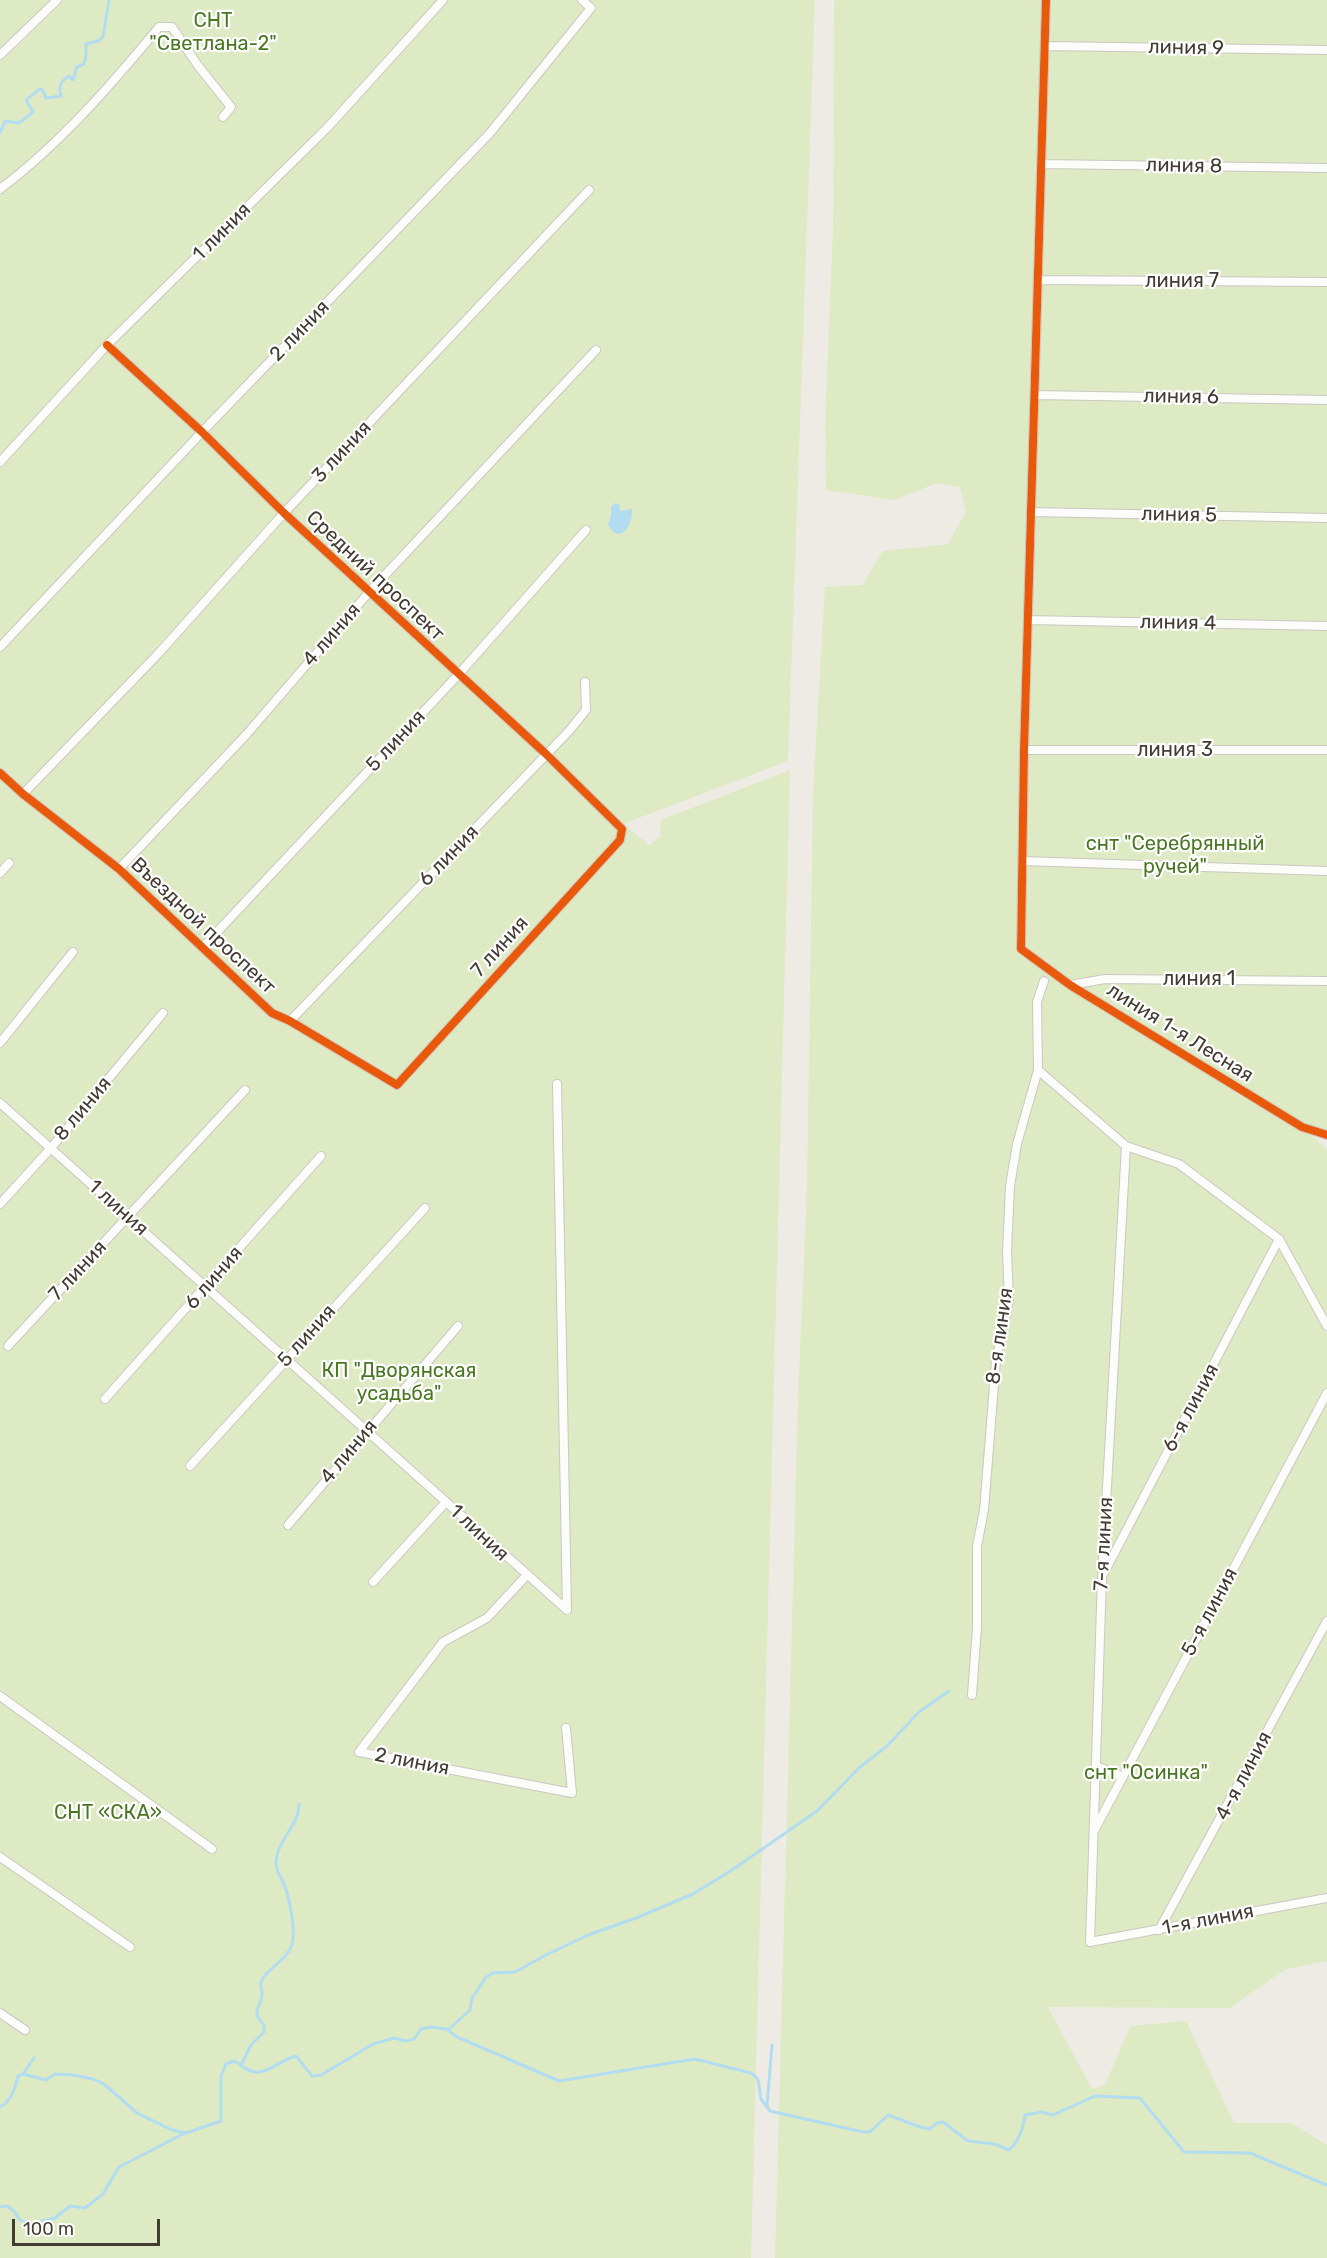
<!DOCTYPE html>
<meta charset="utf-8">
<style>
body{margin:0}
#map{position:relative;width:1327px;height:2258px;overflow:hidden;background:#eeebe5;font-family:Rubik,sans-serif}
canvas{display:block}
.scale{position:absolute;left:12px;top:2219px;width:148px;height:27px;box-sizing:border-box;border:3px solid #443b32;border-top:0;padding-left:8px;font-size:18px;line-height:21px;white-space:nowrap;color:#443b32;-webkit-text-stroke:4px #fff;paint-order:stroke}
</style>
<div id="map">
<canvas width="1327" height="2258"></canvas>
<div class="scale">100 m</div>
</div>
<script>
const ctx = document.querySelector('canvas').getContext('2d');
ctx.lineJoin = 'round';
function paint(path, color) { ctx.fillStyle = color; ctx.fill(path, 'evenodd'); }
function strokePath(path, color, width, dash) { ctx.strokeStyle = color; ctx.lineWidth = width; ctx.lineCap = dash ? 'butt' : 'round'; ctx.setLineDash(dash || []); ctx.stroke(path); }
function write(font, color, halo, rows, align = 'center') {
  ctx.font = font + ' Rubik,sans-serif'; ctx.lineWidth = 4.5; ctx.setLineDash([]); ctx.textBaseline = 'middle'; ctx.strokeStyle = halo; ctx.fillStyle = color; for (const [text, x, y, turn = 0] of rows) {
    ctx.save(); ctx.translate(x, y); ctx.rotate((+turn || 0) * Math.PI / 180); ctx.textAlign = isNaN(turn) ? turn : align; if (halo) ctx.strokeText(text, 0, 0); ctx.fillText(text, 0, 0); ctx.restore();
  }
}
const green = new Path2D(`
 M 0,0 L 815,0 L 788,761 L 628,822 L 625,825 L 649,845 L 660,837 L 661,820 L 790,770 L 751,2258 L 0,2258 Z
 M 834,0 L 1327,0 L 1327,1135 L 1308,1131 L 1327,1150 L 1327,1961 L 1286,1969 L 1230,2008 L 1048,2007 L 1092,2089 L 1105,2085 L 1130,2026 L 1186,2021 L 1234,2123 L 1291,2123 L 1327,2145 L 1327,2258 L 775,2258 L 798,1399 L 807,1188 L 813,793 L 825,587 L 862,585 L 883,551 L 948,544 L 966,512 L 960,487 L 937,483 L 894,500 L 826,490 L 825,424 L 833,229 Z`);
const water = new Path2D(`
 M 615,503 L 619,504 L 620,511 L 632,509 C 633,527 619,546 608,524 L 611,516 L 611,507 Z`);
const stream = new Path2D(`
 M 0,133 L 5,121 L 19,123 L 33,112 L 26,100 L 40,89 L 43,91 L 46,98 L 61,96 C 58,86 61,81 69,76 L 73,80 L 77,67 L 84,64 L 86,56 L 86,44 L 98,41 L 103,37 L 109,0
 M 448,2030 L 470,2010 L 472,1998 L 477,1991 L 486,1977 L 493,1973 L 515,1972 L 546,1955 L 588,1935 L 636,1918 L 693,1894 L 735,1868 L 817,1811 L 859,1768 L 887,1746 L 919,1712 L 949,1691
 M 241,2065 L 251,2045 L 264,2032 L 264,2025 C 251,2012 259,2011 262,1996 C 263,1992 260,1987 261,1983 C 263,1971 288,1960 292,1944 C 296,1929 289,1893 282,1880 C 279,1874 276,1870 276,1863 C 276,1841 299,1826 299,1804
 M 23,2074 L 34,2058
 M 767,2106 L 772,2045
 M 0,2107 C 12,2101 15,2088 18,2076 L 23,2074 L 46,2080 L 55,2074 L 74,2075 L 93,2079 L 104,2084 L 137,2113 L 172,2130 L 186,2133 L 221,2121 L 221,2076 L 226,2064 L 234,2061 C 240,2064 245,2069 251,2071 C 264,2077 282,2059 296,2056 L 312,2076 L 321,2075 L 373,2044 L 394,2038 L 405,2041 L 414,2039 L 421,2029 L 430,2027 L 447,2029 L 455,2036 L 559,2081 L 695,2059 L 751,2073 L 758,2079 L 761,2099 L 770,2111 L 863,2132 L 870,2132 L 888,2115 L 920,2127 L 930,2129 L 937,2123 L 943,2122 L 968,2141 L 995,2144 L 1009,2150 C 1020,2140 1023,2128 1025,2115 L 1041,2112 L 1053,2115 L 1095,2096 L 1140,2098 L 1184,2152 L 1250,2153 L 1327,2185
 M 0,2207 L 7,2206 L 15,2212 L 20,2220 L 29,2224 L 55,2218 L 70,2206 L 85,2208 L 103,2194 L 119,2167 L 185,2133`);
const street = new Path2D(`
 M 1046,0 L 1024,750 L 1021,949 L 1070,985 L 1302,1127 L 1327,1135
 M 1046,46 L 1327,50
 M 0,55 L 57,0
 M 1041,164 L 1327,168
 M 0,189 C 60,144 112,84 159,27 L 172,27 L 199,67 L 231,107 L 223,117
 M 1038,280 L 1327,282
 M 1035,395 L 1327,400
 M 0,462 L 107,345 L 328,127 L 443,0
 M 1031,512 L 1327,518
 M 1028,620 L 1327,626
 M 0,647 L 202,432 L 490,133 L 591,8 L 582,0
 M 1024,750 L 1327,750
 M 0,773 L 23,794 L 119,869 L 272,1013 L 290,1021 L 397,1085 L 620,840 L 622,829 L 546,754 L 284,513 L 202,432 L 107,345
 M 23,794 L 158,654 L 284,513 L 589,190
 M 1022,861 L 1327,871
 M 119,869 L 246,735 L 370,591 L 596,350
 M 0,873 L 9,863
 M 203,947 L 458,675 L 586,530
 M 1070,985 L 1105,979 L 1327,981
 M 290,1021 L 569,731 L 586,710 L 585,682
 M 0,1043 L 73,952
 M 1038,1070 L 1126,1146 L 1179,1164 L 1279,1239 L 1327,1326
 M 0,1103 L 567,1610 L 557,1084
 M 1126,1146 L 1102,1577 L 1090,1942 L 1327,1898
 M 0,1204 L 51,1148 L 163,1013
 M 8,1346 L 245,1090
 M 105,1399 L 321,1156
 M 190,1466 L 425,1208
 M 288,1525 L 458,1326
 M 1104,1573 L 1279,1239
 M 526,1576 L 487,1618 L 443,1642 L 359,1752 L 572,1793 L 566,1728
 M 373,1582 L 446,1502
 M 972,1695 L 977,1627 L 977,1546 L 984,1510 L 996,1360 L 1009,1300 L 1007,1251 L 1010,1186 L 1017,1144 L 1038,1070 L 1037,1002 L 1044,981
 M 0,1696 L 212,1849
 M 1096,1766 L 1123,1777
 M 1095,1829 L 1327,1393
 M 0,1857 L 130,1947
 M 1159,1930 L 1327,1621
 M 0,2013 L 25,2030`);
const cycleway = new Path2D(`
 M 1046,0 L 1024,750 L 1021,949 L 1070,985 L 1302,1127 L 1327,1135
 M 0,773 L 23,794 L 119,869 L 272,1013 L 290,1021 L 397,1085 L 620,840 L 622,829 L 546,754 L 284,513 L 202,432 L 107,345`);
const parkNames = [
 ["СНТ",213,21],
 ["\"Светлана-2\"",213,44],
 ["снт \"Серебрянный",1175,844],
 ["ручей\"",1175,867],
 ["КП \"Дворянская",399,1371],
 ["усадьба\"",399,1394],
 ["снт \"Осинка\"",1146,1773],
 ["СНТ «СКА»",108,1813]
];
const streetNames = [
 ["линия 9",1186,48,1],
 ["линия 8",1184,166,1],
 ["1 линия",222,232,-45],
 ["линия 7",1182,281],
 ["2 линия",300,331,-46],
 ["линия 6",1181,397,1],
 ["3 линия",342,452,-47],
 ["линия 5",1179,515,1],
 ["Средний проспект",375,576,43],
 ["линия 4",1178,623,1],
 ["4 линия",332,635,-49],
 ["5 линия",396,741,-47],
 ["линия 3",1175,750],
 ["6 линия",449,856,-46],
 ["Въездной проспект",203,926,43],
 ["7 линия",500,947,-48],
 ["линия 1",1199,979],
 ["линия 1-я Лесная",1180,1033,32],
 ["8 линия",83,1109,-50],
 ["1 линия",118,1208,42],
 ["7 линия",78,1271,-47],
 ["6 линия",214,1278,-49],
 ["5 линия",307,1336,-48],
 ["8-я линия",1000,1336,-82],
 ["6-я линия",1191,1408,-62],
 ["4 линия",349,1452,-50],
 ["1 линия",479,1533,43],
 ["7-я линия",1104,1544,-87],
 ["5-я линия",1210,1612,-62],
 ["2 линия",412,1762,11],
 ["4-я линия",1244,1776,-62],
 ["1-я линия",1208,1920,-11]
];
paint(green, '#deeac3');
paint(water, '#b2ddf0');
strokePath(stream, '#b2ddf0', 3);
strokePath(street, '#cbc7c1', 10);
strokePath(street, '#fcfcfb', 8);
strokePath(cycleway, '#e8590c', 8);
write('20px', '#4a7822', '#fff', parkNames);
write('20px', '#443b32', '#fff', streetNames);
</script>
